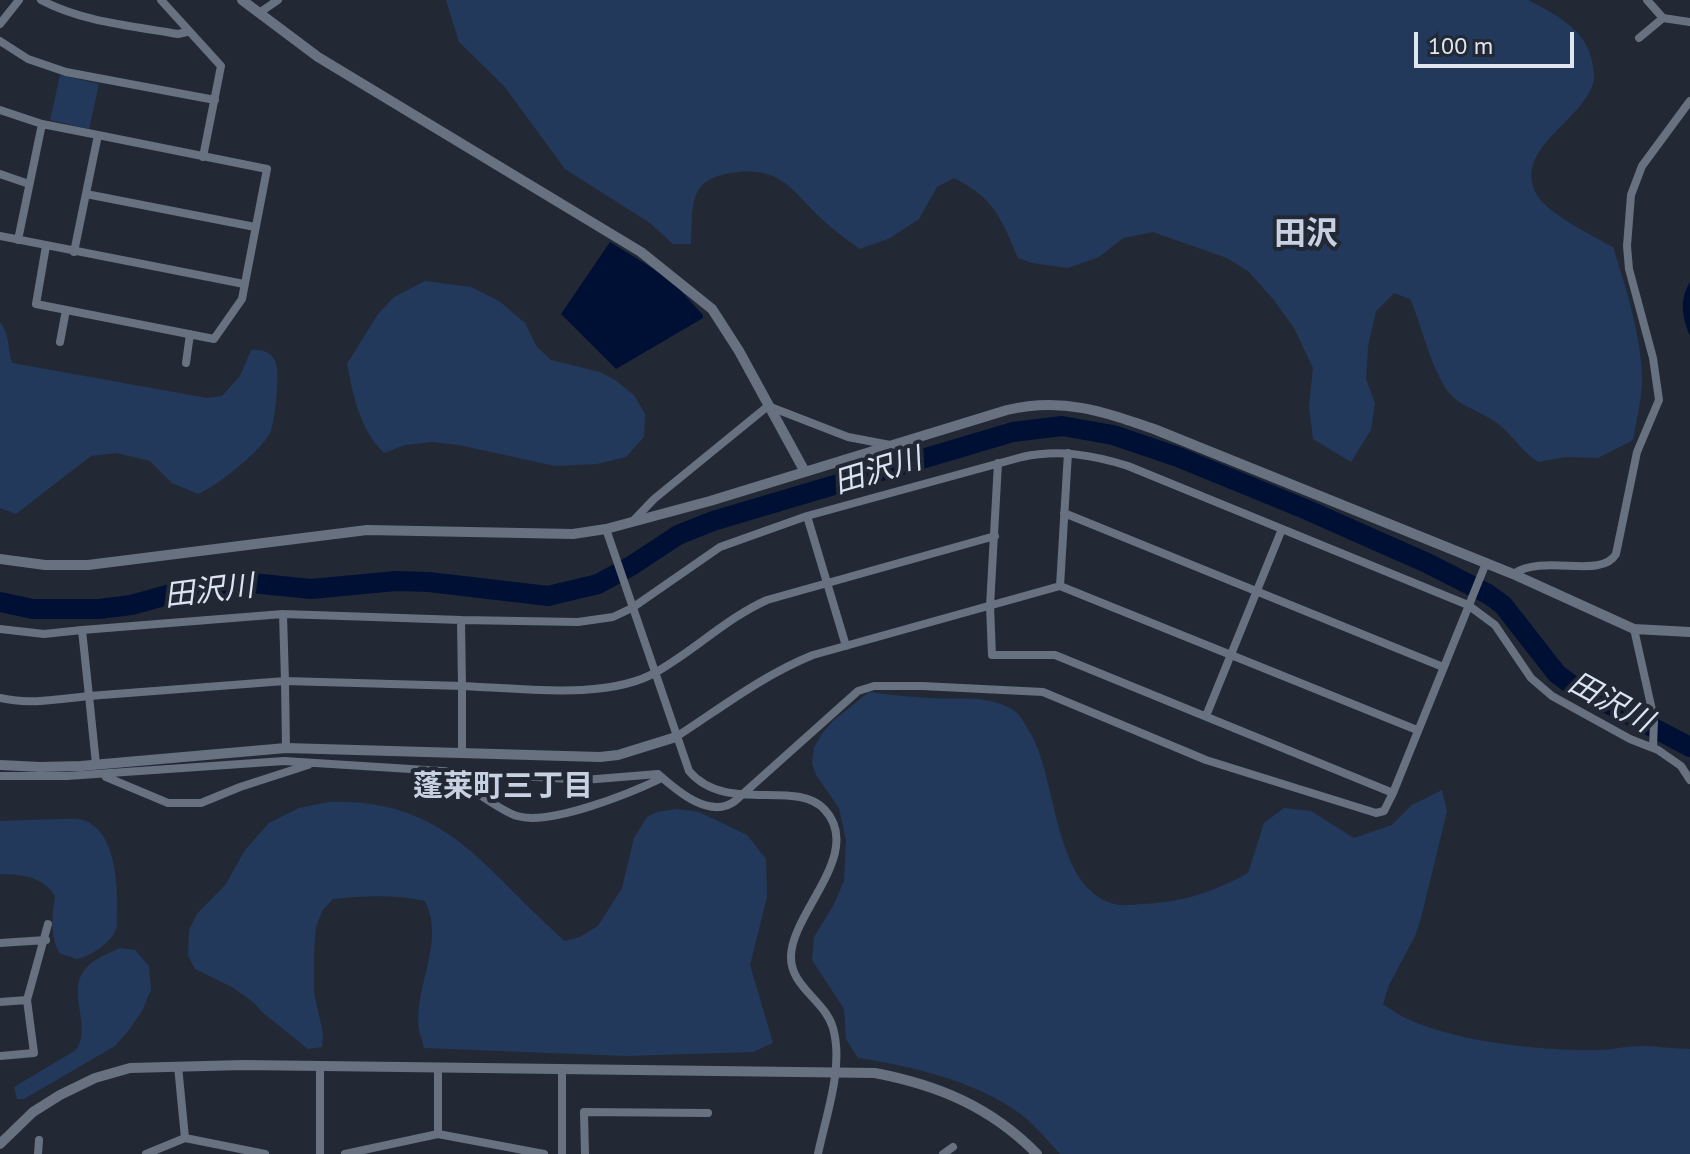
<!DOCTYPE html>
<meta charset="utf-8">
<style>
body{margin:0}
#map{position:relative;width:1690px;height:1154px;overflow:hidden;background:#222935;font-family:"PT Sans",sans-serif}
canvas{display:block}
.scale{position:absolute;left:1414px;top:32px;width:160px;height:36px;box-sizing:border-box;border:4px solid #e0e6ed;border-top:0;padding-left:10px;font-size:24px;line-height:28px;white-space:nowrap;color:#e0e6ed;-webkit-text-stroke:6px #222935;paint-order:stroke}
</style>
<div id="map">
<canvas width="1690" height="1154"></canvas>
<div class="scale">100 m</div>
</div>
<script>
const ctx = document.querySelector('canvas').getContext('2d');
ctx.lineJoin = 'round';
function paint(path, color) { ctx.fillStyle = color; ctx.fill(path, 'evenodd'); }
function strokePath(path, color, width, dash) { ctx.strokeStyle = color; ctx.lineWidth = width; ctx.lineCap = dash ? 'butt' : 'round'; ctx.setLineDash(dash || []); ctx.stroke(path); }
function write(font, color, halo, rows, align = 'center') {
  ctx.font = font + ' "PT Sans","Noto Sans JP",sans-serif'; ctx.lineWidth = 8; ctx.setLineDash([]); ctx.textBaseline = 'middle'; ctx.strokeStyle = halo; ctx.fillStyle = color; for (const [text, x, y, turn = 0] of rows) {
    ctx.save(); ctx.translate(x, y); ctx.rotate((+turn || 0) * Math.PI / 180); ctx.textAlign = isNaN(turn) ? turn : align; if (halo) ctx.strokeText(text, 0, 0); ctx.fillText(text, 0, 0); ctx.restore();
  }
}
const green = new Path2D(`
 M 446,0 L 1528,0 C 1555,14 1587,30 1592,62 C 1593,68 1595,75 1594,80 C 1585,121 1511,148 1537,195 C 1549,215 1592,235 1613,247 C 1626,288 1643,341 1642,384 C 1641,402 1636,422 1633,440 L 1598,458 L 1566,457 L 1538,462 C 1523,452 1515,439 1502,427 C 1488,414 1466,409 1453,397 C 1432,376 1423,327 1410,299 L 1394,293 L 1376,311 L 1368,347 L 1366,379 L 1375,403 L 1371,430 L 1351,462 L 1313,439 L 1309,406 L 1313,368 L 1294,328 L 1273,299 L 1249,272 L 1227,258 L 1153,232 L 1123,238 L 1099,257 L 1068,268 L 1032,263 L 1018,258 C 1001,218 995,199 954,178 L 937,187 L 919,219 L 890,238 L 860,249 C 848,240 836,232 825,222 C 792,193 784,165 731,173 C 686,180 694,207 691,244 L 673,244 L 650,223 L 565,169 L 504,86 L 459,42 Z
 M 60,75 L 99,84 L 89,129 L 50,120 Z
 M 425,281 L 471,287 L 499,301 L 525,323 L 537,347 L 551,360 L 600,372 L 615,380 L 634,395 L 645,414 L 644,437 L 626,457 L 597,464 L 555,466 L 459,445 L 432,442 L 405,445 L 384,453 C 360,430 353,395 347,364 L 378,314 L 394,297 Z
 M 0,322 C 10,334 7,348 12,363 L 207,398 L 222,396 L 240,376 L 251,350 C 261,349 273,352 276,364 C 280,375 275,422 270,433 C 261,451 217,486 198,494 L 172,483 L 150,461 L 117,453 L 91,456 L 16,514 L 0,508 Z
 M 869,692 C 889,695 910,697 930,698 C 959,700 987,694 1013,710 C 1020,714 1024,723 1028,729 C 1059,776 1051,893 1119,905 C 1127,906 1136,904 1144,904 C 1184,902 1213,892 1248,873 L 1264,823 L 1284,808 L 1311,811 L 1354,838 L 1392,825 L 1412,805 L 1442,790 L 1447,811 L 1421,918 L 1415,936 L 1389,985 L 1383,1004 C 1429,1041 1539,1051 1598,1050 C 1612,1050 1626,1046 1641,1046 C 1657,1046 1673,1049 1690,1049 L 1690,1154 L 1060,1154 C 1050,1143 1041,1132 1030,1122 C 989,1084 912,1066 858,1058 L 846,1039 L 844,1009 L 812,960 L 814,937 L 833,906 L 844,881 L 846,840 L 839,808 L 816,775 L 812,763 L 814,747 L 823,732 L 833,721 Z
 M 328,802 C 449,798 484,871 565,941 L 580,937 L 598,926 L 622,888 L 634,838 L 647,817 L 657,812 L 677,809 L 699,812 L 747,835 L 766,859 L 767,897 L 750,965 L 773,1043 L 753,1052 L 626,1056 L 424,1048 C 423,1042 420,1036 419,1030 C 413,987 446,943 425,901 C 394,894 364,896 333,899 L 322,911 L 316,927 L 314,950 L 314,993 L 323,1033 L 322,1047 L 308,1049 L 262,1012 L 253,1002 L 232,987 L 195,969 L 188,956 L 189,930 L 197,914 L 226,884 L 245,850 L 269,823 L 299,808 Z
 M 58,819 C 66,819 76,818 83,820 C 115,830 118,883 117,910 C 116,915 118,924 116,929 C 111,943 91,956 77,959 L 59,953 C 50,933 52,917 55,896 C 43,877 22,874 0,874 L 0,821 Z
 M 120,948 L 135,950 L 149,966 L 151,990 L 142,1011 L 129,1030 L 115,1046 L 24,1099 L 17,1099 L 14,1087 L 76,1050 C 93,1026 65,991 86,968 C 94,959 109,953 120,948 Z`);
const water = new Path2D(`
 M 610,242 L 670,279 L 703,315 L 703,318 L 616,369 L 561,314 Z
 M 1690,282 L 1690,336 C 1682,316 1679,300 1690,282 Z`);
const river = new Path2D(`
 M 0,602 L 33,609 L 99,609 L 131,605 L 200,586 L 242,582 L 311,589 L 396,581 L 429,582 L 548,596 L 598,584 L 631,566 L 678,535 L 713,521 L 1013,432 L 1062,426 L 1113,435 L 1178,457 L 1305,509 L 1427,563 L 1488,594 L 1503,605 L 1557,674 L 1572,685 L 1690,747`);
const minor = new Path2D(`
 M 41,0 C 82,22 133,26 178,34 L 187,32
 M 161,0 L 221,66 L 203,157
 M 1647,0 L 1663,18
 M 259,13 L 278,0
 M 0,24 L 19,0
 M 1639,38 L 1663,18 L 1690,22
 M 0,41 L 28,59 L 66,72 L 215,100
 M 0,110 L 42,124 L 18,240
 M 42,124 L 98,135
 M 0,174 L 29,184
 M 86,194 L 255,227
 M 0,236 L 244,284
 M 46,246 L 36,304 L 214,339 L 242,299 L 267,169 L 98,135 L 74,252
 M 60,342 L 66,310
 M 186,363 L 190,334
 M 998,463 L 990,606 L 992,655 L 1055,655 L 1393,793
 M 1064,513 L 1443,667
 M 807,516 L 846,646
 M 633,521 L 654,499 L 768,406 L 848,437 L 890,445
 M 606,529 L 689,771 C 726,815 797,778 825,810 C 864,853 792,912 791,956 C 790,987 825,1000 833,1028 C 844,1067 826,1115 818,1154
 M 1513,574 C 1545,553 1601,580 1616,554 L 1637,452 L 1659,400 L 1653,358 L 1629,269 L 1627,246 L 1631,195 L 1642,166 L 1690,101
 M 1060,586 L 1068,453
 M 283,614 L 461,620 L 462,686 L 285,681 L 286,748
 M 461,620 L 578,622 L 613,617 L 632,608 L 720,547 L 807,516 L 1022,457 C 1059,449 1093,455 1128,466 L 1468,605 L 1495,625 L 1531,678 L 1552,696 L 1630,739 L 1658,750 L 1681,766 L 1690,780
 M 0,629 L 44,634 L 82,630 L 89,696 C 60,699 28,705 0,698
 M 1634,629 L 1654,719 L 1653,748
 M 82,630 L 283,614 L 285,681 L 89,696 L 96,764
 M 1206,716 L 1282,529
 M 676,737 C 721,708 763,675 813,655 L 1060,586 L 1417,730
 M 462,753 L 462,686 C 519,688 609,701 658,671 C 696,649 727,618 767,600 L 995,536
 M 448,773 C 465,784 500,811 517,816 C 550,826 631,793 662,778
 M 0,776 L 67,776 L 284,761 L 584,780 L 658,774 C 676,790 710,820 735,801 L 858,691 L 874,686 L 922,686 L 1043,692 L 1206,760 L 1376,813 L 1384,811 L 1393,793 L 1486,563
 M 106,777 L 168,803 L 201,803 L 240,787 L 308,765
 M 0,943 L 46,940
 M 0,1002 L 27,1000
 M 0,1056 L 34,1053 L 27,1000 L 48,924
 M 178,1066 L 185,1138
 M 320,1066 L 320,1154
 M 438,1067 L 438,1134
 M 38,1154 L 39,1140
 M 146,1154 L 185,1138 L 265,1154
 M 345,1154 L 438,1134 L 544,1154
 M 562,1154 L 562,1068
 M 585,1154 L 584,1112 L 708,1113
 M 943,1154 L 953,1147`);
const tertiary = new Path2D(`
 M 242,0 L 318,57 L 641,252 L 712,309 L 739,351 L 804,470
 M 0,559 L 45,565 L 88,565 L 367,530 L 573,534 L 606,529 L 710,501 L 1007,410 C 1062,397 1102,411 1154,429 L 1513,574 L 1634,629 L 1690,632
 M 0,765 L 40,767 L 81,766 L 286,748 L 600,757 L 618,755 L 676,737
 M 0,1144 L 33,1112 L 60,1095 L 95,1078 L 130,1068 L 243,1065 L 875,1073 C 938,1085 991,1107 1037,1154`);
const waterNames = [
 ["田沢川",878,472,-17],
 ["田沢川",209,592,-7],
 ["田沢川",1610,703,29]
];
const neighbourhoodNames = [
 ["蓬莱町三丁目",503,787]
];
const quarterNames = [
 ["田沢",1306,235]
];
paint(green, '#22395c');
paint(water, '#001034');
strokePath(river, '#001034', 20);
strokePath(minor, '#68717f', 8);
strokePath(tertiary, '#68717f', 10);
write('italic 30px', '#dbe4f2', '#222935', waterNames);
write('bold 30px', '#c7d1e1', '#222935', neighbourhoodNames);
write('bold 32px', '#c7d1e1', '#222935', quarterNames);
</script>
